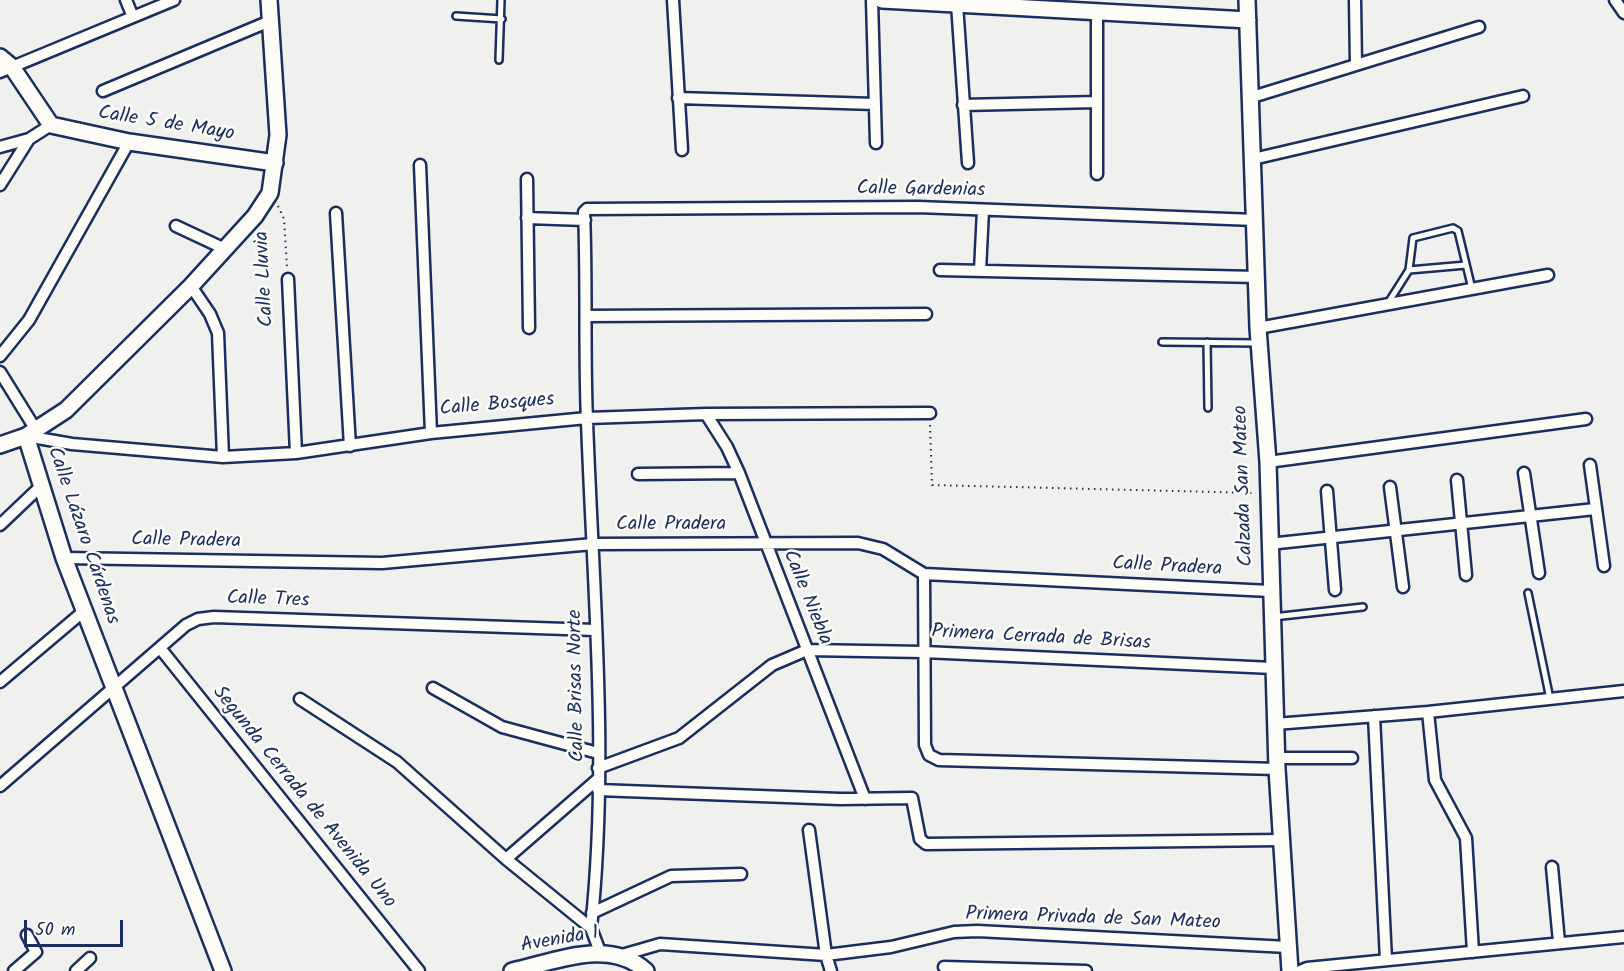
<!DOCTYPE html>
<meta charset="utf-8">
<style>
body{margin:0}
#map{position:relative;width:1624px;height:971px;overflow:hidden;background:#f0f0ee;font-family:Kalam,sans-serif}
canvas{display:block}
.scale{position:absolute;left:24px;top:920px;width:99px;height:27px;box-sizing:border-box;border:3px solid #1b2f5e;border-top:0;padding-left:8px;font-size:18px;line-height:21px;white-space:nowrap;color:#1b2f5e;-webkit-text-stroke:4px #fdfcf7;paint-order:stroke}
</style>
<div id="map">
<canvas width="1624" height="971"></canvas>
<div class="scale">50 m</div>
</div>
<script>
const ctx = document.querySelector('canvas').getContext('2d');
ctx.lineJoin = 'round';
function strokePath(path, color, width, dash) { ctx.strokeStyle = color; ctx.lineWidth = width; ctx.lineCap = dash ? 'butt' : 'round'; ctx.setLineDash(dash || []); ctx.stroke(path); }
function write(font, color, halo, rows, align = 'center') {
  ctx.font = font + ' Kalam,sans-serif'; ctx.lineWidth = 5; ctx.setLineDash([]); ctx.textBaseline = 'middle'; ctx.strokeStyle = halo; ctx.fillStyle = color; for (const [text, x, y, turn = 0] of rows) {
    ctx.save(); ctx.translate(x, y); ctx.rotate((+turn || 0) * Math.PI / 180); ctx.textAlign = isNaN(turn) ? turn : align; if (halo) ctx.strokeText(text, 0, 0); ctx.fillText(text, 0, 0); ctx.restore();
  }
}
const path = new Path2D(`
 M 278,206 L 284,219 L 287,268
 M 930,425 L 932,485 L 1256,493`);
const lane = new Path2D(`
 M 456,16 L 502,19
 M 499,60 L 501,0
 M 1409,270 L 1466,265
 M 1388,303 L 1409,270 L 1413,238 L 1453,228 L 1458,231 L 1472,289
 M 1162,342 L 1258,343
 M 1207,342 L 1208,408
 M 1528,593 L 1550,699
 M 1273,617 L 1363,607`);
const street = new Path2D(`
 M 126,0 L 133,17
 M 673,0 L 682,150
 M 872,0 L 876,143
 M 1355,0 L 1356,65
 M 1615,0 L 1624,13
 M 957,4 L 968,163
 M 0,72 L 174,0
 M 103,91 L 270,21
 M 678,98 L 875,104
 M 1249,98 L 1479,27
 M 963,105 L 1097,102
 M 0,147 L 29,139
 M 1253,159 L 1523,96
 M 420,165 L 431,433
 M 1097,174 L 1097,11
 M 527,179 L 529,328
 M 0,185 L 29,139 L 51,125
 M 336,213 L 350,446
 M 527,218 L 585,220
 M 176,226 L 225,249
 M 940,270 L 1257,277
 M 980,271 L 983,210
 M 288,279 L 296,453
 M 191,286 L 210,314 L 218,333 L 223,457
 M 587,316 L 926,314
 M 1258,328 L 1548,275
 M 0,356 L 29,320 L 129,142
 M 0,372 L 36,430
 M 706,414 L 727,447 L 739,473 L 865,799
 M 26,436 L 72,444 L 223,457 L 296,453 L 431,433 L 587,418 L 706,414 L 930,413
 M 1268,462 L 1586,419
 M 1590,465 L 1604,566
 M 1524,473 L 1539,573
 M 638,474 L 739,473
 M 1457,480 L 1466,575
 M 1390,487 L 1403,587
 M 1327,491 L 1335,590
 M 0,525 L 41,486
 M 1269,544 L 1595,509
 M 64,558 L 382,563 L 593,544 L 858,543 L 883,549 L 924,574 L 1270,591
 M 924,574 L 925,745 L 929,755 L 939,760 L 1277,769
 M 160,648 L 419,971
 M 0,682 L 84,611
 M 433,688 L 502,727 L 598,753
 M 300,699 L 397,762 L 506,859 L 591,928
 M 1428,712 L 1435,780 L 1466,838 L 1473,952
 M 1374,716 L 1386,960
 M 1275,724 L 1428,712 L 1624,691
 M 1276,758 L 1352,758
 M 598,768 L 679,738 L 772,665 L 807,650 L 924,652 L 1273,668
 M 0,786 L 186,625 L 198,619 L 214,617 L 595,630
 M 598,790 L 840,799 L 912,798 L 920,839 L 926,844 L 1281,840
 M 809,830 L 826,955 L 831,971
 M 506,859 L 598,779
 M 1552,867 L 1559,942
 M 592,913 L 671,876 L 741,874
 M 600,952 L 591,928 C 609,760 593,589 587,421 C 584,351 587,282 584,212 L 587,209 L 918,207 L 1255,220
 M 622,955 L 660,944 L 826,955 L 891,947 L 954,932 L 977,931 L 1288,947
 M 944,967 L 1086,971
 M 14,971 L 36,952 L 27,935
 M 76,971 L 90,958
 M 1300,971 L 1307,968 L 1624,937`);
const secondary = new Path2D(`
 M 882,0 L 1248,20
 M 1247,0 L 1258,328 L 1268,462 L 1277,769 L 1290,971
 M 0,57 L 12,67 L 51,125 L 129,142 L 275,163
 M 26,436 L 64,558 L 223,971
 M 0,445 L 26,436 L 66,410 L 191,286 L 255,216 L 270,193 L 278,135 L 269,0
 M 512,971 C 555,962 609,937 646,971`);
const streetNames = [
 ["Calle 5 de Mayo",166,125,9],
 ["Calle Gardenias",921,191,1],
 ["Calle Lluvia",266,279,-93],
 ["Calle Bosques",497,406,-5],
 ["Calzada San Mateo",1245,486,-92],
 ["Calle Pradera",671,526],
 ["Calle Lázaro Cárdenas",82,536,71],
 ["Calle Pradera",186,542,1],
 ["Calle Pradera",1167,568,3],
 ["Calle Niebla",806,598,68],
 ["Calle Tres",268,601,2],
 ["Primera Cerrada de Brisas",1041,639,3],
 ["Calle Brisas Norte",578,686,-91],
 ["Segunda Cerrada de Avenida Uno",303,798,51],
 ["Primera Privada de San Mateo",1093,920,2],
 ["Avenida 1",560,941,-10]
];
strokePath(lane, '#1b2f5e', 10);
strokePath(street, '#1b2f5e', 15);
strokePath(secondary, '#1b2f5e', 20);
strokePath(path, '#1b2f5e', 2, [1.5, 4.5]);
strokePath(lane, '#fdfcf7', 5);
strokePath(street, '#fdfcf7', 10);
strokePath(secondary, '#fdfcf7', 15);
write('20px', '#1b2f5e', '#fdfcf7', streetNames);
</script>
